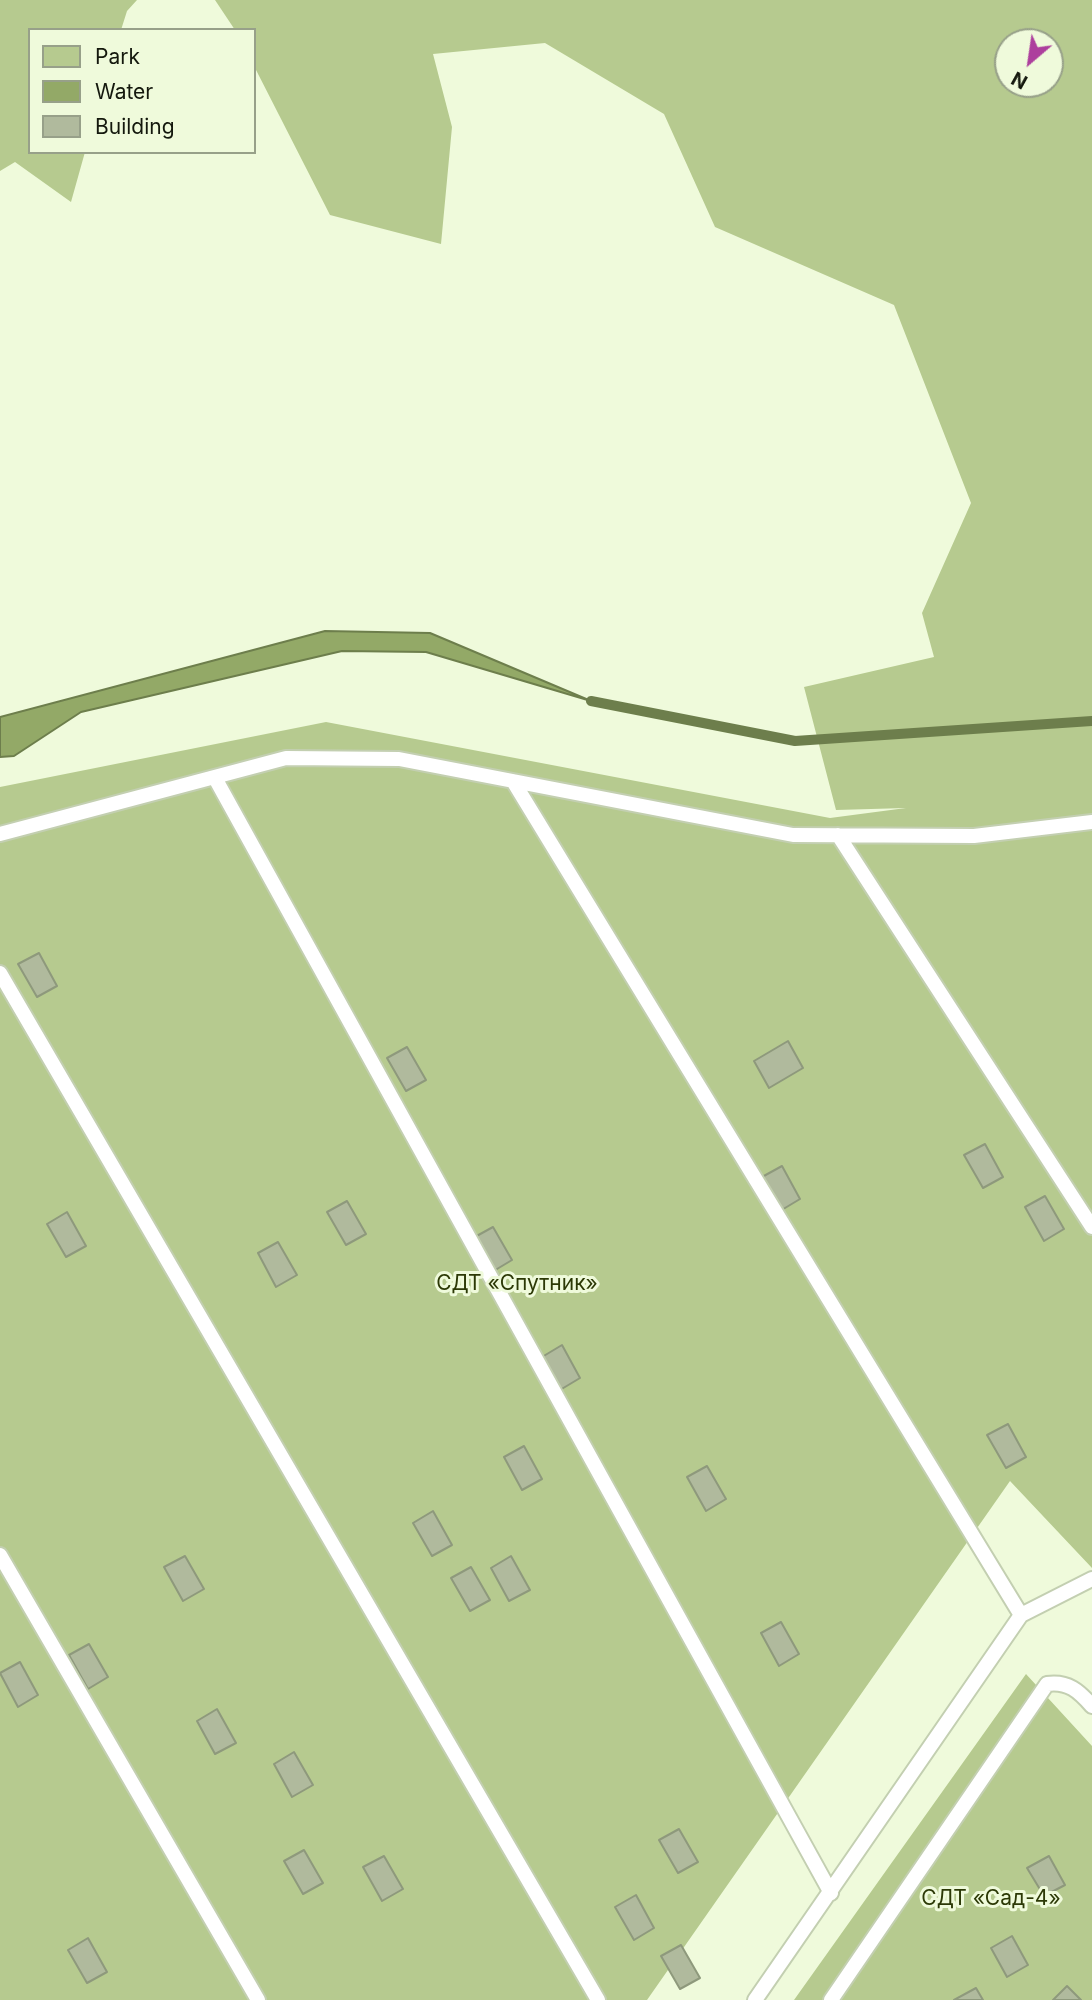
<!DOCTYPE html>
<meta charset="utf-8">
<style>
body{margin:0}
#map{position:relative;width:1092px;height:2000px;overflow:hidden;background:#effadb;font-family:Inter,sans-serif}
canvas{display:block}
.legend{position:absolute;left:28px;top:28px;width:228px;height:126px;box-sizing:border-box;background:#effadb;border:2px solid #97a089;margin:0;padding:9px 12px;list-style:none;font-size:21px;color:#14180d}
.legend li{display:flex;align-items:center;gap:14px;height:35px}
.legend b{width:35px;border:2px solid #97a089}
.north{position:absolute;left:994px;top:28px;width:70px;height:70px;box-sizing:border-box;background:#effadb;border:2px solid #97a089;border-radius:50%;rotate:209deg;font-size:19px;font-weight:700;line-height:28px;text-align:center;color:#14180d}
.north::after{content:'';display:block;margin:auto;width:24px;height:32px;background:#ad3f9d;clip-path:polygon(50% 0,100% 100%,50% 72%,0 100%)}
</style>
<div id="map">
<canvas width="1092" height="2000"></canvas>
<ul class="legend">
<li><b style="height:19px;background:#b6ca8f"></b>Park</li>
<li><b style="height:19px;background:#93a967"></b>Water</li>
<li><b style="height:19px;background:#b0ba9d"></b>Building</li>
</ul>
<div class="north">N</div>
</div>
<script>
const ctx = document.querySelector('canvas').getContext('2d');
ctx.lineJoin = 'round';
function paint(path, color) { ctx.fillStyle = color; ctx.fill(path, 'evenodd'); }
function strokePath(path, color, width, dash) { ctx.strokeStyle = color; ctx.lineWidth = width; ctx.lineCap = dash ? 'butt' : 'round'; ctx.setLineDash(dash || []); ctx.stroke(path); }
function write(font, color, halo, rows, align = 'center') {
  ctx.font = font + ' Inter,sans-serif'; ctx.lineWidth = 6; ctx.setLineDash([]); ctx.textBaseline = 'middle'; ctx.strokeStyle = halo; ctx.fillStyle = color; for (const [text, x, y, turn = 0] of rows) {
    ctx.save(); ctx.translate(x, y); ctx.rotate((+turn || 0) * Math.PI / 180); ctx.textAlign = isNaN(turn) ? turn : align; if (halo) ctx.strokeText(text, 0, 0); ctx.fillText(text, 0, 0); ctx.restore();
  }
}
const green = new Path2D(`
 M 0,0 L 137,0 L 127,11 L 121,30 L 30,30 L 30,152 L 85,152 L 71,202 L 15,162 L 0,171 Z
 M 215,0 L 1092,0 L 1092,1568 L 1010,1481 L 647,2000 L 0,2000 L 0,787 L 326,722 L 830,818 L 906,808 L 836,810 L 804,687 L 934,657 L 922,613 L 971,503 L 894,305 L 715,227 L 664,114 L 545,43 L 433,54 L 452,127 L 441,244 L 330,215 L 254,66 L 254,30 L 235,30 ZM 1008,42 L 1050,42 L 1050,84 L 1008,84 Z
 M 1026,1674 L 1092,1746 L 1092,2000 L 794,2000 Z`);
const water = new Path2D(`
 M 325,631 L 430,633 L 591,701 L 426,652 L 342,651 L 81,712 L 14,756 L 0,757 L 0,717 Z`);
const stream = new Path2D(`
 M 591,701 L 795,741 L 1092,721`);
const building = new Path2D(`
 M 39,953 L 57,986 L 37,997 L 18,964 Z
 M 788,1041 L 803,1068 L 769,1088 L 754,1061 Z
 M 407,1047 L 426,1080 L 406,1091 L 387,1058 Z
 M 985,1144 L 1003,1177 L 983,1188 L 964,1155 Z
 M 782,1166 L 800,1199 L 780,1211 L 762,1177 Z
 M 1045,1196 L 1064,1229 L 1044,1241 L 1025,1207 Z
 M 347,1201 L 366,1234 L 346,1245 L 327,1212 Z
 M 67,1212 L 86,1246 L 66,1257 L 47,1224 Z
 M 493,1227 L 512,1260 L 492,1272 L 473,1238 Z
 M 278,1242 L 297,1275 L 276,1287 L 258,1253 Z
 M 562,1345 L 580,1378 L 560,1390 L 542,1357 Z
 M 1008,1424 L 1026,1457 L 1006,1468 L 987,1435 Z
 M 524,1446 L 542,1479 L 522,1490 L 504,1457 Z
 M 707,1466 L 726,1499 L 706,1511 L 687,1477 Z
 M 433,1511 L 452,1545 L 432,1556 L 413,1523 Z
 M 185,1556 L 204,1589 L 183,1601 L 164,1567 Z
 M 511,1556 L 530,1590 L 509,1601 L 491,1568 Z
 M 471,1567 L 490,1600 L 470,1611 L 451,1578 Z
 M 781,1622 L 799,1654 L 779,1666 L 761,1633 Z
 M 89,1644 L 108,1677 L 88,1689 L 69,1655 Z
 M 20,1662 L 38,1695 L 18,1707 L 0,1673 Z
 M 217,1709 L 236,1743 L 215,1754 L 197,1721 Z
 M 294,1752 L 313,1785 L 292,1797 L 274,1764 Z
 M 679,1829 L 698,1862 L 678,1873 L 659,1840 Z
 M 304,1850 L 323,1883 L 303,1894 L 284,1861 Z
 M 384,1856 L 403,1889 L 382,1901 L 363,1867 Z
 M 1049,1856 L 1065,1885 L 1044,1896 L 1027,1868 Z
 M 636,1895 L 654,1928 L 634,1940 L 615,1907 Z
 M 1012,1936 L 1028,1965 L 1007,1977 L 991,1948 Z
 M 88,1938 L 107,1972 L 87,1983 L 68,1950 Z
 M 681,1945 L 700,1978 L 680,1989 L 661,1956 Z
 M 1067,1986 L 1081,2000 L 1053,2000 Z
 M 976,1988 L 983,2000 L 954,2000 Z`);
const lane = new Path2D(`
 M 215,778 L 831,1893
 M 513,781 L 1021,1615
 M 0,834 L 286,758 L 399,759 L 793,835 L 974,836 L 1092,822
 M 838,835 L 1092,1227
 M 0,973 L 598,2000
 M 0,1555 L 258,2000
 M 755,2000 L 1021,1615 L 1092,1579
 M 831,2000 L 1047,1684 C 1068,1681 1079,1691 1092,1706`);
const parkNames = [
 ["СДТ «Спутник»",517,1284],
 ["СДТ «Сад-4»",991,1899]
];
paint(green, '#b6ca8f');
paint(water, '#93a967');
strokePath(water, '#6d7e4c', 2);
strokePath(stream, '#6d7e4c', 10);
paint(building, '#b0ba9d');
strokePath(building, '#8e997c', 2);
strokePath(lane, '#c3cfb1', 18);
strokePath(lane, '#fff', 14);
write('21px', '#2c3906', '#effadb', parkNames);
</script>
